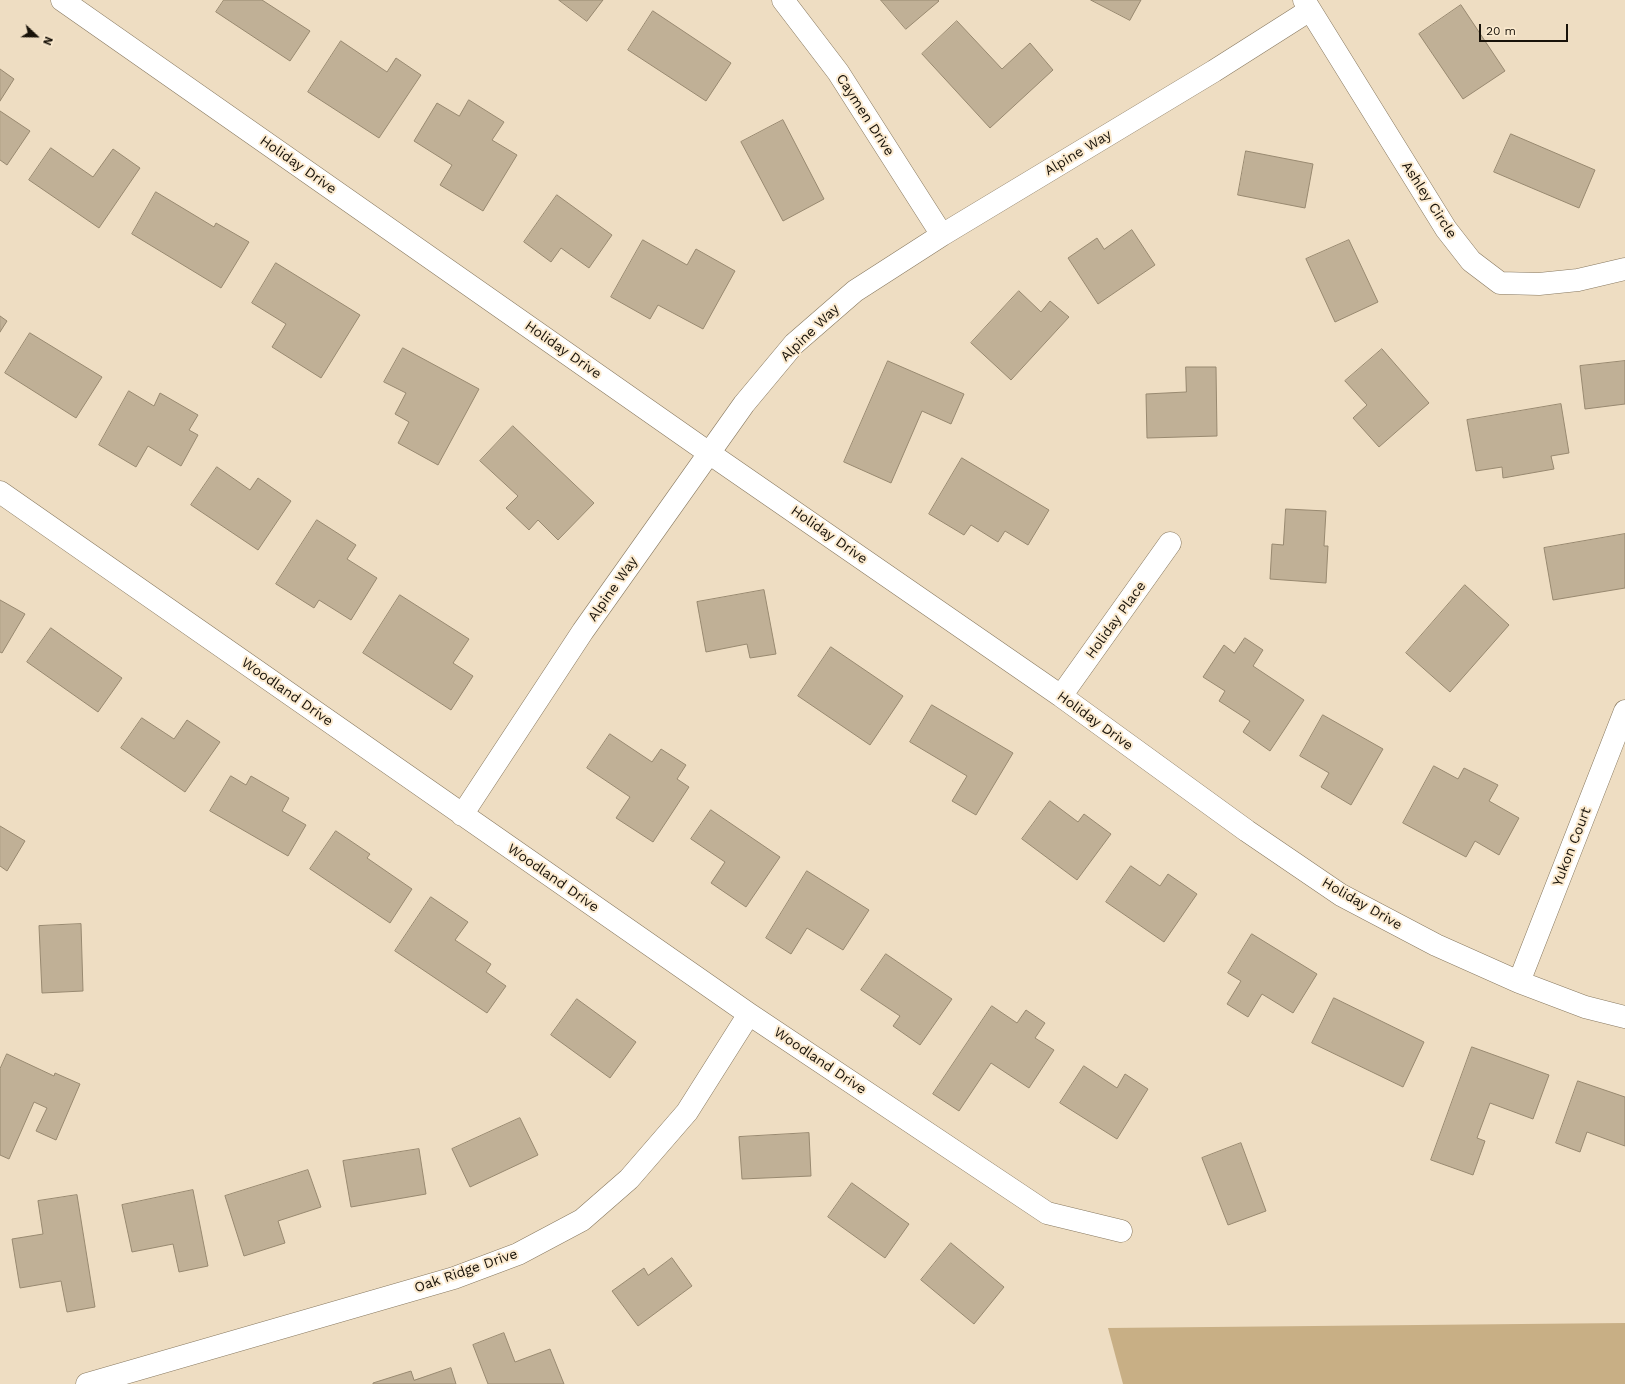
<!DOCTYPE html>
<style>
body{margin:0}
#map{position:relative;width:1625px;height:1384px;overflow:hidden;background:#eeddc2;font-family:"Work Sans",sans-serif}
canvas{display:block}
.north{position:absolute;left:16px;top:16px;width:40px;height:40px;-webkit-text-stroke:3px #fbeacf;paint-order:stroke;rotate:112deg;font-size:11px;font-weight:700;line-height:16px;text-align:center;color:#181209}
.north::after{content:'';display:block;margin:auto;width:14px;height:18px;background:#181209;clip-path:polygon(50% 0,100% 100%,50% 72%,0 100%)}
.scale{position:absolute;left:1479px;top:24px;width:89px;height:18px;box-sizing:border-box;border:2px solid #181209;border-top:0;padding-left:5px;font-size:12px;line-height:14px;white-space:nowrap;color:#181209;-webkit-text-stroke:3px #fbeacf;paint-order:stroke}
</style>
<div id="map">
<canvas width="1625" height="1384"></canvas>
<div class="north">N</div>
<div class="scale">20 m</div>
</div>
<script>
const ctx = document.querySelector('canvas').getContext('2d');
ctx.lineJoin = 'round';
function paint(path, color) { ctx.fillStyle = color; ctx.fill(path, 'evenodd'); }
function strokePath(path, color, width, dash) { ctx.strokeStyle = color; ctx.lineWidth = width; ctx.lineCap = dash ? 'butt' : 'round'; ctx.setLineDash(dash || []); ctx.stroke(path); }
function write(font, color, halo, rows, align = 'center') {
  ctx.font = font + ' "Work Sans",sans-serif'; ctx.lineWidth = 4; ctx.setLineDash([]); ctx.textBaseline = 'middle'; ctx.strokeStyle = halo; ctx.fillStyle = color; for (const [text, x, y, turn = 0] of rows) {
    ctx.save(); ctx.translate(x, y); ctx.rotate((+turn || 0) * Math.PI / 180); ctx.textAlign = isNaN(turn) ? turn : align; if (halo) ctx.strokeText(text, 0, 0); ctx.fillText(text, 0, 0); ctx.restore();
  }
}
const green = new Path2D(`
 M 1625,1323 L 1625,1384 L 1123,1384 L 1108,1328 Z`);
const building = new Path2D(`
 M 224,0 L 262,0 L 310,31 L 290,61 L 216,12 Z
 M 559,0 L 603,0 L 587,21 Z
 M 881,0 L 938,0 L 939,1 L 906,29 Z
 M 1091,0 L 1141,0 L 1130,20 Z
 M 1461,5 L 1505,71 L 1463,99 L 1419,34 Z
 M 653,11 L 731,63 L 706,101 L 628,50 Z
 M 957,21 L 1002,69 L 1030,43 L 1053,70 L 990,128 L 922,54 Z
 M 341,41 L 387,72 L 396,58 L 421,75 L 379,138 L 308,92 Z
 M 0,69 L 14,79 L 0,101 Z
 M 469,100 L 504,122 L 492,140 L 517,155 L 483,211 L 440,185 L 452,165 L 414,141 L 437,103 L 459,116 Z
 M 0,111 L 30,131 L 7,165 L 0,160 Z
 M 783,120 L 824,199 L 783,221 L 741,142 Z
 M 1511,134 L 1595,170 L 1579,208 L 1494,172 Z
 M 51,148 L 93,177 L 113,149 L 140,168 L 99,228 L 29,180 Z
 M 1246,151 L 1313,164 L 1305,208 L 1238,195 Z
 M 156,192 L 214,227 L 216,223 L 249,242 L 221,288 L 132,234 Z
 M 557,195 L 612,235 L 589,268 L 561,248 L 551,262 L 524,242 Z
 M 1132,230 L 1155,265 L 1098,304 L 1068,258 L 1097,238 L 1104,249 Z
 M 643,240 L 687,265 L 696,249 L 735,271 L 703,329 L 658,305 L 650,319 L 611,297 Z
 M 1349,240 L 1378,302 L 1335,322 L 1306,259 Z
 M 276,263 L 360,315 L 321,378 L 272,347 L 286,324 L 252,303 Z
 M 1019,291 L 1041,312 L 1050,301 L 1069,317 L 1011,380 L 971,343 Z
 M 0,316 L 7,321 L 0,332 Z
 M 30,333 L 102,377 L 76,418 L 5,373 Z
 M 403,348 L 479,389 L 438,465 L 398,443 L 409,422 L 395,414 L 406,393 L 384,382 Z
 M 1382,349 L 1429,403 L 1379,447 L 1353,418 L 1367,405 L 1345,381 Z
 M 888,361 L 964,394 L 951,424 L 922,411 L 891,483 L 844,462 Z
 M 1625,361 L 1625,404 L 1585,409 L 1580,366 Z
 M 1186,367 L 1216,367 L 1217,436 L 1147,438 L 1146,394 L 1186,392 Z
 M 129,391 L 154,406 L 160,393 L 198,415 L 189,430 L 198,435 L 181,466 L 148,446 L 136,467 L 99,445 Z
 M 1561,404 L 1569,453 L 1551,456 L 1554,469 L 1503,478 L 1502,467 L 1476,471 L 1467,420 Z
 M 513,426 L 594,503 L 558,540 L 538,520 L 529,530 L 506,508 L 518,496 L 480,461 Z
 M 962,458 L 1049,510 L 1028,545 L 1005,531 L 998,542 L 971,525 L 964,535 L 929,514 Z
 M 217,467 L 250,490 L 258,478 L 291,501 L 258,550 L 191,505 Z
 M 1286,509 L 1326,511 L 1324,546 L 1328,546 L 1326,583 L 1270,579 L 1272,544 L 1283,545 Z
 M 317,520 L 356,545 L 347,559 L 377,578 L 351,620 L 319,600 L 314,608 L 276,584 Z
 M 1625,534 L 1625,588 L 1553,600 L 1544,548 Z
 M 1465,585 L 1509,625 L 1450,692 L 1406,653 Z
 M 764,590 L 776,654 L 750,658 L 747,644 L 706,652 L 697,602 Z
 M 400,595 L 469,639 L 453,663 L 473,676 L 451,710 L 363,653 Z
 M 0,600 L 25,614 L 2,653 L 0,652 Z
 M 51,628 L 122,678 L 98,712 L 27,662 Z
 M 1245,638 L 1263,650 L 1253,666 L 1304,700 L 1270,751 L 1243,732 L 1250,721 L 1219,701 L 1225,691 L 1203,677 L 1224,645 L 1234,653 Z
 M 831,647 L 903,696 L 870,745 L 798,696 Z
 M 932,705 L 1013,753 L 976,815 L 952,801 L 967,776 L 910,742 Z
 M 1323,715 L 1383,749 L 1351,805 L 1321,787 L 1329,773 L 1300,756 Z
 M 142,718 L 174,739 L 187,720 L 220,742 L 185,792 L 121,748 Z
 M 610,734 L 652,762 L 661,749 L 686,765 L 677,779 L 689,787 L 653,842 L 616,818 L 630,797 L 587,768 Z
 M 1434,766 L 1458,779 L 1464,768 L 1498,785 L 1489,801 L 1519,818 L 1499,855 L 1475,841 L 1466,857 L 1403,823 Z
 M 231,776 L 246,785 L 251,776 L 289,798 L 282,811 L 306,825 L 288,856 L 210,811 Z
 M 1050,801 L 1078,822 L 1084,814 L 1111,834 L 1077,880 L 1022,839 Z
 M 711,810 L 780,857 L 746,907 L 711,883 L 725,862 L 691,839 Z
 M 0,826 L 25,841 L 7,871 L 0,866 Z
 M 336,831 L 370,854 L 367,858 L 412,889 L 390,923 L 310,869 Z
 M 1131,866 L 1160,886 L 1168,874 L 1197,894 L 1164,942 L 1106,902 Z
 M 807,871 L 869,910 L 843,950 L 807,928 L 791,954 L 766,938 Z
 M 431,897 L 468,922 L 455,940 L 491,964 L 486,972 L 506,986 L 487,1013 L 395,951 Z
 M 81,924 L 83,991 L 42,993 L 39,926 Z
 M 1252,934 L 1317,974 L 1293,1013 L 1262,994 L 1248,1017 L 1227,1004 L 1241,981 L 1228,973 Z
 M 886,954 L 952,999 L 920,1045 L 893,1026 L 900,1016 L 861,990 Z
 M 1334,998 L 1424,1042 L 1403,1087 L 1312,1043 Z
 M 577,999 L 636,1042 L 610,1078 L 551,1035 Z
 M 992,1006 L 1017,1023 L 1026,1010 L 1045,1023 L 1035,1038 L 1054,1050 L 1029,1088 L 991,1063 L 959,1111 L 933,1094 Z
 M 1472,1047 L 1549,1075 L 1533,1119 L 1490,1103 L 1477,1138 L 1485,1141 L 1473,1175 L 1431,1160 Z
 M 7,1054 L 54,1076 L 55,1073 L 80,1084 L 56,1140 L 36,1131 L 47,1108 L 34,1102 L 9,1159 L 0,1155 L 0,1069 Z
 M 1084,1066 L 1117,1088 L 1125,1074 L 1148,1089 L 1117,1139 L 1060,1103 Z
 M 1578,1081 L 1625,1097 L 1625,1146 L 1587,1132 L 1580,1152 L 1556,1143 Z
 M 520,1118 L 538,1155 L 470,1187 L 452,1149 Z
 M 809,1133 L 811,1176 L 742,1179 L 739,1137 Z
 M 1241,1143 L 1266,1211 L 1228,1225 L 1202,1158 Z
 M 419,1149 L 426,1194 L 351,1207 L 343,1161 Z
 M 308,1170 L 321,1207 L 278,1221 L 285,1243 L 244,1256 L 225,1196 Z
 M 852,1183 L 909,1224 L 885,1258 L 828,1217 Z
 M 193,1190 L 208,1266 L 179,1272 L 173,1244 L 132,1252 L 122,1205 Z
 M 77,1195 L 95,1307 L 67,1312 L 61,1281 L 20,1288 L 12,1239 L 43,1234 L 38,1201 Z
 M 951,1243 L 1004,1287 L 974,1324 L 921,1280 Z
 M 672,1258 L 692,1286 L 638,1326 L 612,1291 L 644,1268 L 648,1275 Z
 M 504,1333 L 515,1362 L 550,1349 L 564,1384 L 488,1384 L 473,1345 Z
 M 451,1368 L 456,1384 L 373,1384 L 373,1383 L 411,1371 L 414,1380 Z`);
const minor = new Path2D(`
 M 62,0 L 709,453 L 1061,696 L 1247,831 L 1341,895 L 1436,945 L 1519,982 L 1585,1007 L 1625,1017
 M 783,0 L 838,72 L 942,235
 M 1304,0 L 1446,229 L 1471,261 L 1500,283 L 1539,284 L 1578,280 L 1625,269
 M 0,492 L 749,1014 L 1047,1213 L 1121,1231
 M 1061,696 L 1170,543
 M 462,815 L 583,631 L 744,404 L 794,344 L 855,291 L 942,235 L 1214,71 L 1310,10
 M 1519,982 L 1625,711
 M 87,1384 L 454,1278 L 518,1254 L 582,1220 L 629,1179 L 687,1112 L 749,1014`);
const streetNames = [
 ["Caymen Drive",865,115,57],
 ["Alpine Way",1078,153,-31],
 ["Holiday Drive",298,165,35],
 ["Ashley Circle",1429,200,57],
 ["Alpine Way",810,333,-44],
 ["Holiday Drive",563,350,35],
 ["Holiday Drive",829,535,35],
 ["Alpine Way",613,589,-55],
 ["Holiday Place",1116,620,-54],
 ["Woodland Drive",287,692,35],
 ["Holiday Drive",1095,721,36],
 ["Yukon Court",1572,847,-69],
 ["Woodland Drive",553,878,35],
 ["Holiday Drive",1362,904,30],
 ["Woodland Drive",820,1061,34],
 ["Oak Ridge Drive",466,1271,-19]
];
paint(green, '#c8af85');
paint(building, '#c0b096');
strokePath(building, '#988970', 1);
strokePath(minor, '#87785f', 23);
strokePath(minor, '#fff', 22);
write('14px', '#181209', '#fbeacf', streetNames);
</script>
